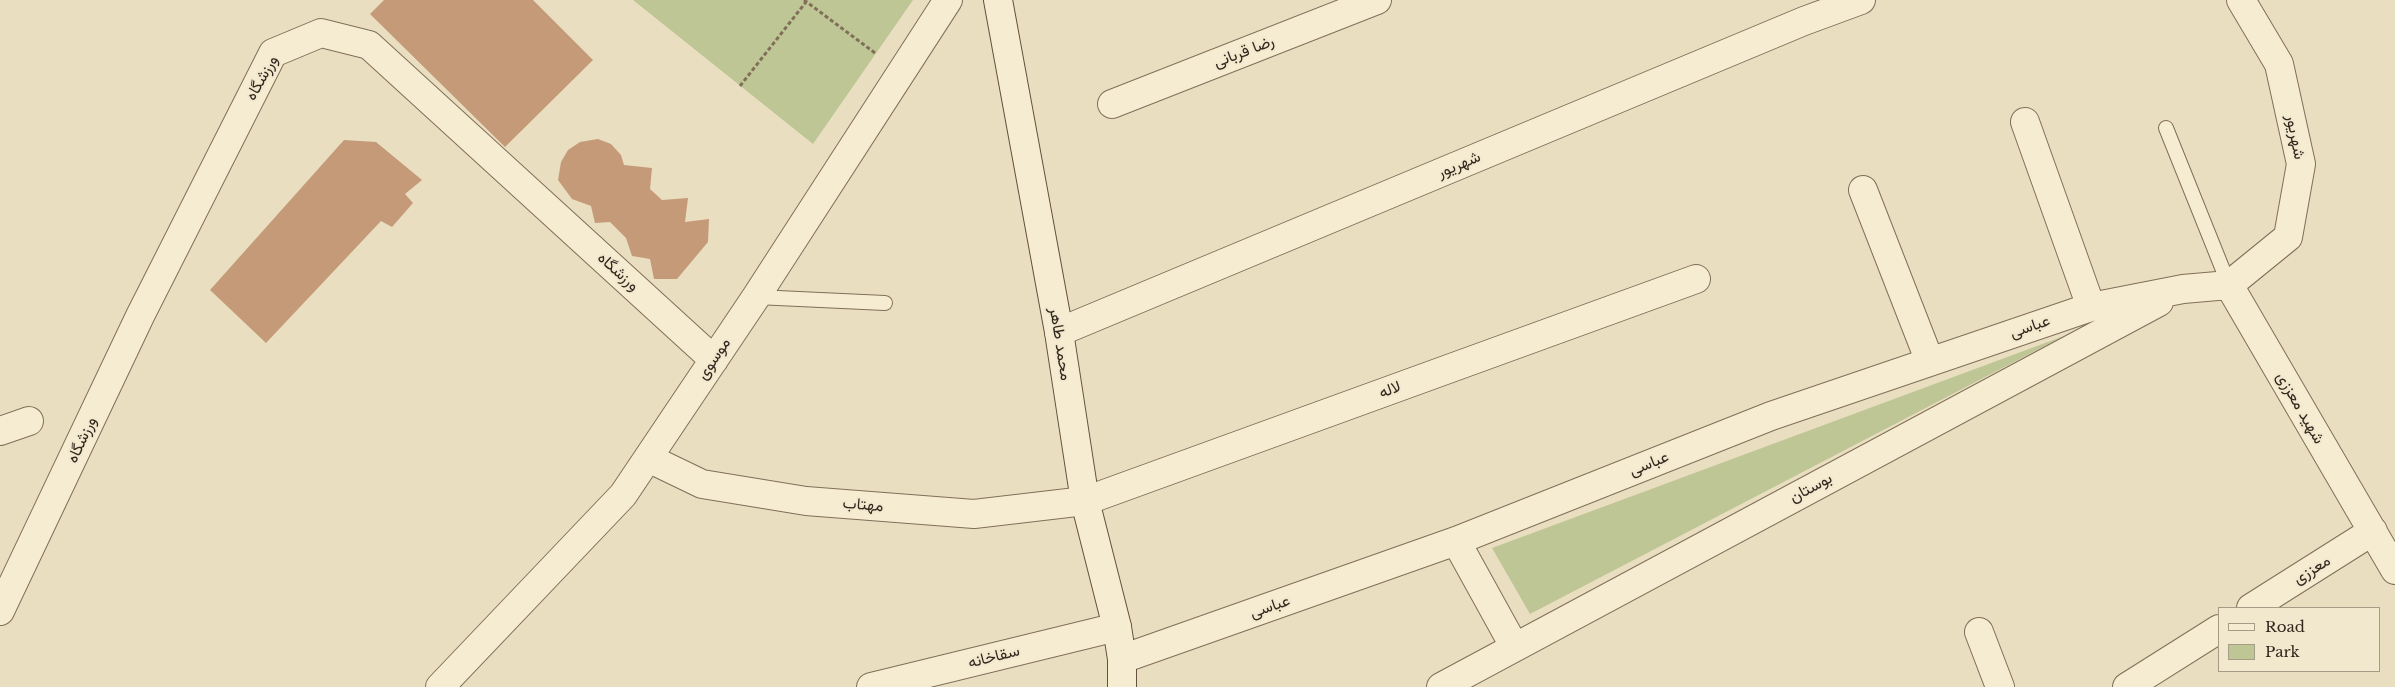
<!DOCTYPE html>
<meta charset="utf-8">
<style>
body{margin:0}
#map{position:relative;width:2395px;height:687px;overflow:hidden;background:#eadec0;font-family:"Libre Baskerville",serif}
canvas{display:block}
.legend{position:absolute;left:2218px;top:607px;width:162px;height:65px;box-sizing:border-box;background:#f2e8ce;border:1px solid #a59b87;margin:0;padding:6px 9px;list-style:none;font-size:15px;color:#32271d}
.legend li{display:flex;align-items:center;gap:10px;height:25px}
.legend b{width:25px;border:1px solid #a59b87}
</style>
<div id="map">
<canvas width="2395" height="687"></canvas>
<ul class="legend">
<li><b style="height:6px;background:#f5ecd2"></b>Road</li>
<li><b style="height:14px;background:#bfc695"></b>Park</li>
</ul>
</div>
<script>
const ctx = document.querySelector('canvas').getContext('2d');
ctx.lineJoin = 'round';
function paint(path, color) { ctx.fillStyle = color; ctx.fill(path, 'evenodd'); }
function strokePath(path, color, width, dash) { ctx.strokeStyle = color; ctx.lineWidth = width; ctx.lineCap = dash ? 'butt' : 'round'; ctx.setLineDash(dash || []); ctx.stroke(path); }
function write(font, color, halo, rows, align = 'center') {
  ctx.font = font + ' "Libre Baskerville",Vazirmatn,serif'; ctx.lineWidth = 4; ctx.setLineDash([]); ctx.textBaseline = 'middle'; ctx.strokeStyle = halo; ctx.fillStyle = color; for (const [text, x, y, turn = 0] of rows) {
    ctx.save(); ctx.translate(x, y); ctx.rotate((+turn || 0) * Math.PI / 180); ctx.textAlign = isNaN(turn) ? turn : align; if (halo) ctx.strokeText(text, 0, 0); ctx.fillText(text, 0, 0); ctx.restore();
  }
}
const green = new Path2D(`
 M 633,0 L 913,0 L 813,144 Z
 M 2064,336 L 1530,614 L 1492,548 Z`);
const building = new Path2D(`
 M 384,0 L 533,0 L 593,60 L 505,147 L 370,14 Z
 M 598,139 L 611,144 L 621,155 L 624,165 L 652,168 L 650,189 L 662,200 L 688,198 L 685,222 L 709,219 L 708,242 L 677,279 L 654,279 L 650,259 L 632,256 L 626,238 L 610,222 L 595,223 L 591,206 L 572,199 L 558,180 L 561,162 L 568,150 L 580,142 Z
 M 344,140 L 376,142 L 422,180 L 405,194 L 413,203 L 392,227 L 381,221 L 266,343 L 210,290 Z`);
const path = new Path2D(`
 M 804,0 L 875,53
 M 740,86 L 806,2`);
const service = new Path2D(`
 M 2166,128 L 2229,285
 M 756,297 L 885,303`);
const minor = new Path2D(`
 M 1112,104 L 1377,0
 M 2025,122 L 2091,307
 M 1863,190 L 1930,362
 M 2229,285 L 2288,237 L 2301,164 L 2279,64 L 2241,0
 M 1059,332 L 1804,21 L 1861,0
 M 0,431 L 29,421
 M 648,458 L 702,484 L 806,501 L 974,514 L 1085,501 L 1696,279
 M 1456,541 L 1514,646
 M 2251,608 L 2373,531
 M 0,611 L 140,316 L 273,53 L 321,33 L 369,45 L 714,360
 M 1979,632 L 2000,687
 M 1122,659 L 1456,541 L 1771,416 L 2091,307 L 2183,289 L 2229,285 L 2395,570
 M 440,687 L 623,495 L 756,297 L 948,0
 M 871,687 L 1117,627
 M 1441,687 L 2159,302
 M 2127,687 L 2219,629`);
const secondary = new Path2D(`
 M 998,0 L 1059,332 L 1085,501 L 1117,627 L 1122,659 L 1122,687`);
const streetNames = [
 ["رضا قربانی",1244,52,-21],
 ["ورزشگاه",262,78,-60],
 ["شهریور",2295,137,79],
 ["شهریور",1459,165,-23],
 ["ورزشگاه",618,272,42],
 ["عباسی",2030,327,-19],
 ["محمد طاهر",1060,344,81],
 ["موسوی",714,359,-56],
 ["لاله",1390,390,-20],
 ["شهید معززی",2300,408,60],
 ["ورزشگاه",82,440,-65],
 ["عباسی",1649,464,-22],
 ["بوستان",1811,488,-28],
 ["مهتاب",863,505,5],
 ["معززی",2312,570,-32],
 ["عباسی",1270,607,-19],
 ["سقاخانه",994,657,-14]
];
paint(green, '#bfc695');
paint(building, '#c59a78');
strokePath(service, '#816f59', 16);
strokePath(minor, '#816f59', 30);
strokePath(secondary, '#63513d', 30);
strokePath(path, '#816f59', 3, [4, 2.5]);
strokePath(service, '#f5ecd2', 14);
strokePath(minor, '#f5ecd2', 28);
strokePath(secondary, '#f5ecd2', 28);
write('16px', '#32271d', '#f2e8ce', streetNames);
</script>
